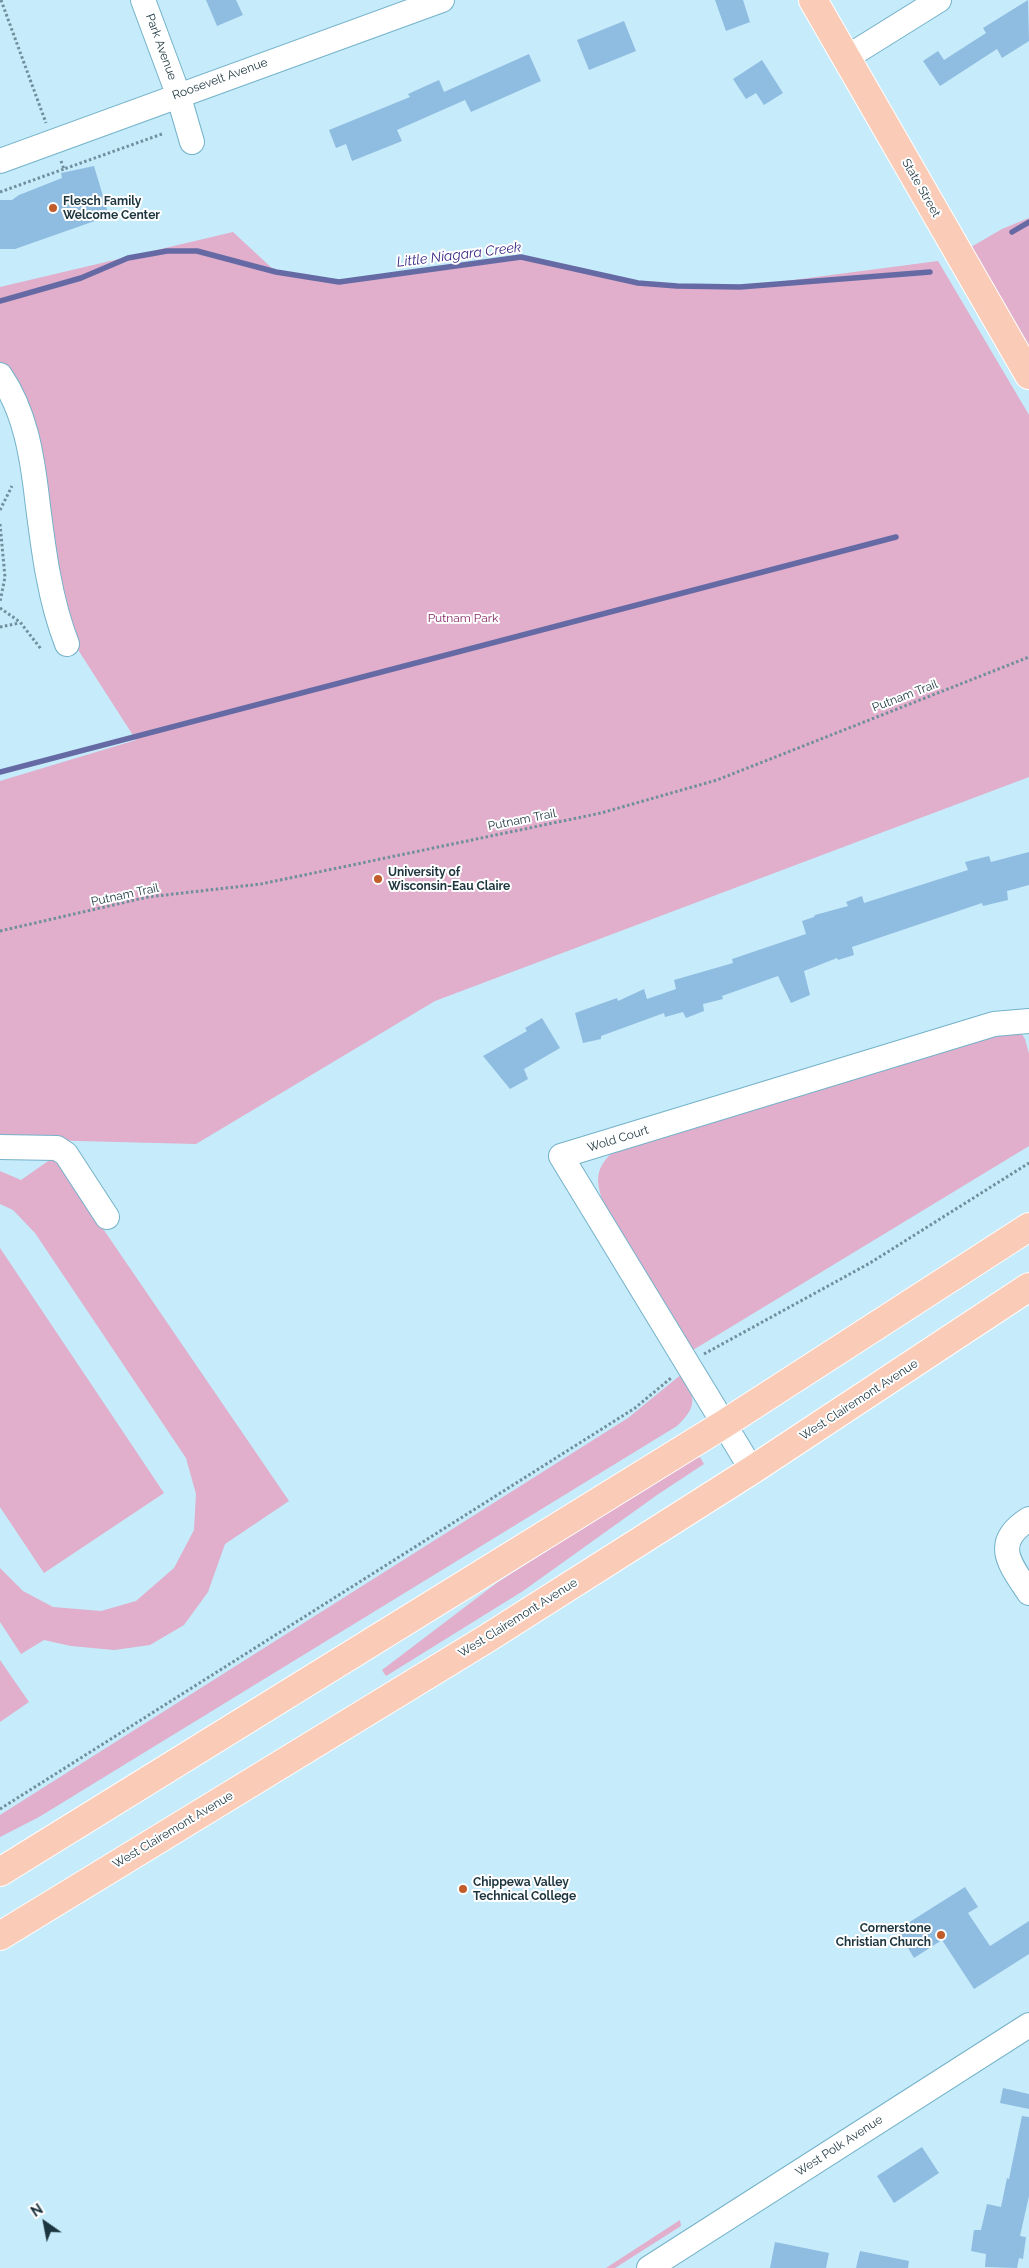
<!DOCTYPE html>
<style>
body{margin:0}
#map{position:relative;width:1029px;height:2268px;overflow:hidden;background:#c6ebfa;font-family:Raleway,sans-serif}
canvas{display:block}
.north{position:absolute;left:20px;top:2198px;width:50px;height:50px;-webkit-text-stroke:4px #fff;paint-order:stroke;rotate:327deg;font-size:14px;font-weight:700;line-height:20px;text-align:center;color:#1c353f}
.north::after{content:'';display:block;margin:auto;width:18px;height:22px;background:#1c353f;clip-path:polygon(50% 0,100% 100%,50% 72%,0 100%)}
</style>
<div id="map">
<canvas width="1029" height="2268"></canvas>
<div class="north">N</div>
</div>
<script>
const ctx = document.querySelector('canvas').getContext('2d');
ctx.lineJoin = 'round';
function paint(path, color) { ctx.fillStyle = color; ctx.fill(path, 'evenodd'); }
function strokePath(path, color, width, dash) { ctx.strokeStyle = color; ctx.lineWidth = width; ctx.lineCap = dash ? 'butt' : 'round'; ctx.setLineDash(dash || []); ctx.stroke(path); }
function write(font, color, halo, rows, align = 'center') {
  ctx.font = font + ' Raleway,sans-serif'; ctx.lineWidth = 4; ctx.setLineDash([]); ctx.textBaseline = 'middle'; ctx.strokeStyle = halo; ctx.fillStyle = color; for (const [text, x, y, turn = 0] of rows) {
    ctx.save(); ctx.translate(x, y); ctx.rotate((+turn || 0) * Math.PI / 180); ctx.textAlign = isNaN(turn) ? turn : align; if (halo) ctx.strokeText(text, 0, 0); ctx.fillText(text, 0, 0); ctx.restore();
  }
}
const green = new Path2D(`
 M 1029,218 L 1029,349 L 971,247 L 1002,229 Z
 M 233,232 L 276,272 L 339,282 L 521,257 L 638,283 L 740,287 L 938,261 L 1029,415 L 1029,777 L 435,1001 L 196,1144 L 0,1139 L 0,781 L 136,740 L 57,617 L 0,375 L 0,287 Z
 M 1011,1029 L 1020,1031 L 1025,1039 L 1029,1054 L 1029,1146 L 693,1350 L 605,1207 C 593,1177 596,1165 621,1145 Z
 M 54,1157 L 289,1501 L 225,1544 L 208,1592 L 184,1625 L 150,1645 L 114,1650 L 71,1646 L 44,1640 L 21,1654 L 0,1622 L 0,1568 L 23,1591 L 53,1607 L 101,1611 L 136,1601 L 174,1568 L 194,1530 L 196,1494 L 186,1458 L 35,1233 L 13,1210 L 0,1204 L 0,1171 L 21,1180 Z
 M 0,1248 L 164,1493 L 44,1573 L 0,1507 Z
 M 683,1373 C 695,1398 698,1406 677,1426 L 39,1817 L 0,1837 L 0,1815 L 628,1418 Z
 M 700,1457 L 704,1464 L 657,1495 L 523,1591 L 386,1676 L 382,1670 L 498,1582 L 687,1462 Z
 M 0,1660 L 29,1702 L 0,1722 Z
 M 680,2220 L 681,2226 L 615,2268 L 606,2268 Z`);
const stream = new Path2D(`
 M 1012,232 L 1029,222
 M 0,301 L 81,278 L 128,258 L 167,251 L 197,251 L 276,272 L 339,282 L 521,257 L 638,283 L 677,286 L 740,287 L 930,272
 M 0,772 L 896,537`);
const building = new Path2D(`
 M 206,0 L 236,0 L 243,15 L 217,26 Z
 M 715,0 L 743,0 L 750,22 L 726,31 Z
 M 1028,0 L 1029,41 L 1002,58 L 997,49 L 940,86 L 923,61 L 938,51 L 944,60 L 986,33 L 983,28 Z
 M 624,21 L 636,51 L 589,70 L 577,40 Z
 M 529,54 L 541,81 L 471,112 L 465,100 L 397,130 L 402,141 L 352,161 L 346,144 L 336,148 L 329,130 L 410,97 L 408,94 L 439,80 L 444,92 Z
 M 762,60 L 783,93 L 764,105 L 756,93 L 746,99 L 733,79 Z
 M 94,166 L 109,216 L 15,249 L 0,249 L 0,200 L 12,200 L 19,195 L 62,178 L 61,173 Z
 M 1029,852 L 1029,885 L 1007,891 L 1008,900 L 983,906 L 982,903 L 852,947 L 854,955 L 838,960 L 837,958 L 804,971 L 810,995 L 791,1003 L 778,976 L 722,996 L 723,999 L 703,1004 L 704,1011 L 686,1018 L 683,1012 L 665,1017 L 664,1013 L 601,1036 L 601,1039 L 583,1043 L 575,1013 L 617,998 L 618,1001 L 644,989 L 647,999 L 676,989 L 674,980 L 733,963 L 732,959 L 806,934 L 802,921 L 814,917 L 815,915 L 848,906 L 846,902 L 862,896 L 864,903 L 968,870 L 965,862 L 989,856 L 991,862 Z
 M 542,1018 L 560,1048 L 524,1069 L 528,1079 L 510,1089 L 483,1056 L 527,1031 L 525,1028 Z
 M 965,1887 L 978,1907 L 968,1913 L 990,1946 L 1029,1921 L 1029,1954 L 974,1989 L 942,1940 L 914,1958 L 897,1930 Z
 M 1003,2088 L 1029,2094 L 1029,2109 L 1000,2103 Z
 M 1022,2116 L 1029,2117 L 1029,2196 L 1020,2236 L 1026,2237 L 1023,2259 L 1019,2258 L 1017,2268 L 985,2267 L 986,2254 L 971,2251 L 974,2230 L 981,2230 L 987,2204 L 1001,2207 L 1007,2178 L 1009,2179 Z
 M 922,2147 L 939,2173 L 894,2203 L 877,2176 Z
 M 775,2242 L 829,2253 L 826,2268 L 770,2268 Z
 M 860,2251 L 909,2261 L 908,2268 L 856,2268 Z`);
const path = new Path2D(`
 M 1,0 L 46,123
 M 61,161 L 64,169 L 162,134
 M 0,192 L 64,169
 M 0,510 L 12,486
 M 0,524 L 5,577 L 0,602
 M 0,608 L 20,622 L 41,649
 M 0,627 L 19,623
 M 0,931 L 148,897 L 261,884 L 601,813 L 717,780 L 1029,657
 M 704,1354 L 870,1263 L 1029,1163
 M 0,1809 L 635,1408 L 671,1378`);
const minor = new Path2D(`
 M 143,0 L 178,94 L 192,142
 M 846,58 L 939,0
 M 0,161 L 442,0
 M 0,375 C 25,411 32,455 37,498 C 43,546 49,598 67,644
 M 0,1147 L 57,1148 L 66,1154 L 107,1217
 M 752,1470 L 561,1156 L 994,1024 L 1029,1021
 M 1029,1519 C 991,1543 1010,1564 1029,1593
 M 649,2268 L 1029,2025`);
const major = new Path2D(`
 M 813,0 L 1029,375
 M 0,1872 L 724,1424 L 1029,1227
 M 0,1936 L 486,1639 L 752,1470 L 1029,1287`);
const markers = [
 [53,208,5,"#c25d2b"],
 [378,879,5,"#c25d2b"],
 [463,1889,5,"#c25d2b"],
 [941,1935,5,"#c25d2b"]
];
const streetNames = [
 ["Park Avenue",161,47,70],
 ["Roosevelt Avenue",220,79,-20],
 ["State Street",921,188,60],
 ["Putnam Trail",905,696,-21],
 ["Putnam Trail",522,820,-11],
 ["Putnam Trail",125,895,-12],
 ["Wold Court",618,1139,-17],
 ["West Clairemont Avenue",859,1400,-33],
 ["West Clairemont Avenue",518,1618,-32],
 ["West Clairemont Avenue",173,1830,-31],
 ["West Polk Avenue",839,2146,-33]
];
const poiNames = [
 ["Flesch Family",63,201],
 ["Welcome Center",63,215],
 ["University of",388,872],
 ["Wisconsin-Eau Claire",388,886],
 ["Chippewa Valley",473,1882],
 ["Technical College",473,1896],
 ["Cornerstone",931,1928,"right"],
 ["Christian Church",931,1942,"right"]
];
const parkNames = [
 ["Putnam Park",463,618]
];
const waterNames = [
 ["Little Niagara Creek",459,255,-7]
];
paint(green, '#e1aecb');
strokePath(stream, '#656aa4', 5.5);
paint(building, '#8fbce1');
strokePath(minor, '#74b2c9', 26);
strokePath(major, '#fff', 30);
strokePath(path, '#708f9c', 3, [2.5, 2.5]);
strokePath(minor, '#fff', 24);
strokePath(major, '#faccb8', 28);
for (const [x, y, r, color] of markers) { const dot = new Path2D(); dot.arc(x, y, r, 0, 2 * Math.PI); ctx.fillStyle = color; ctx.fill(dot); strokePath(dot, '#fff', 2); }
write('12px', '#1c353f', '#fff', streetNames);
write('bold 12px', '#1c353f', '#fff', poiNames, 'left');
write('12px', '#852665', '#fff', parkNames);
write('italic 14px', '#392a86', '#fff', waterNames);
</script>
